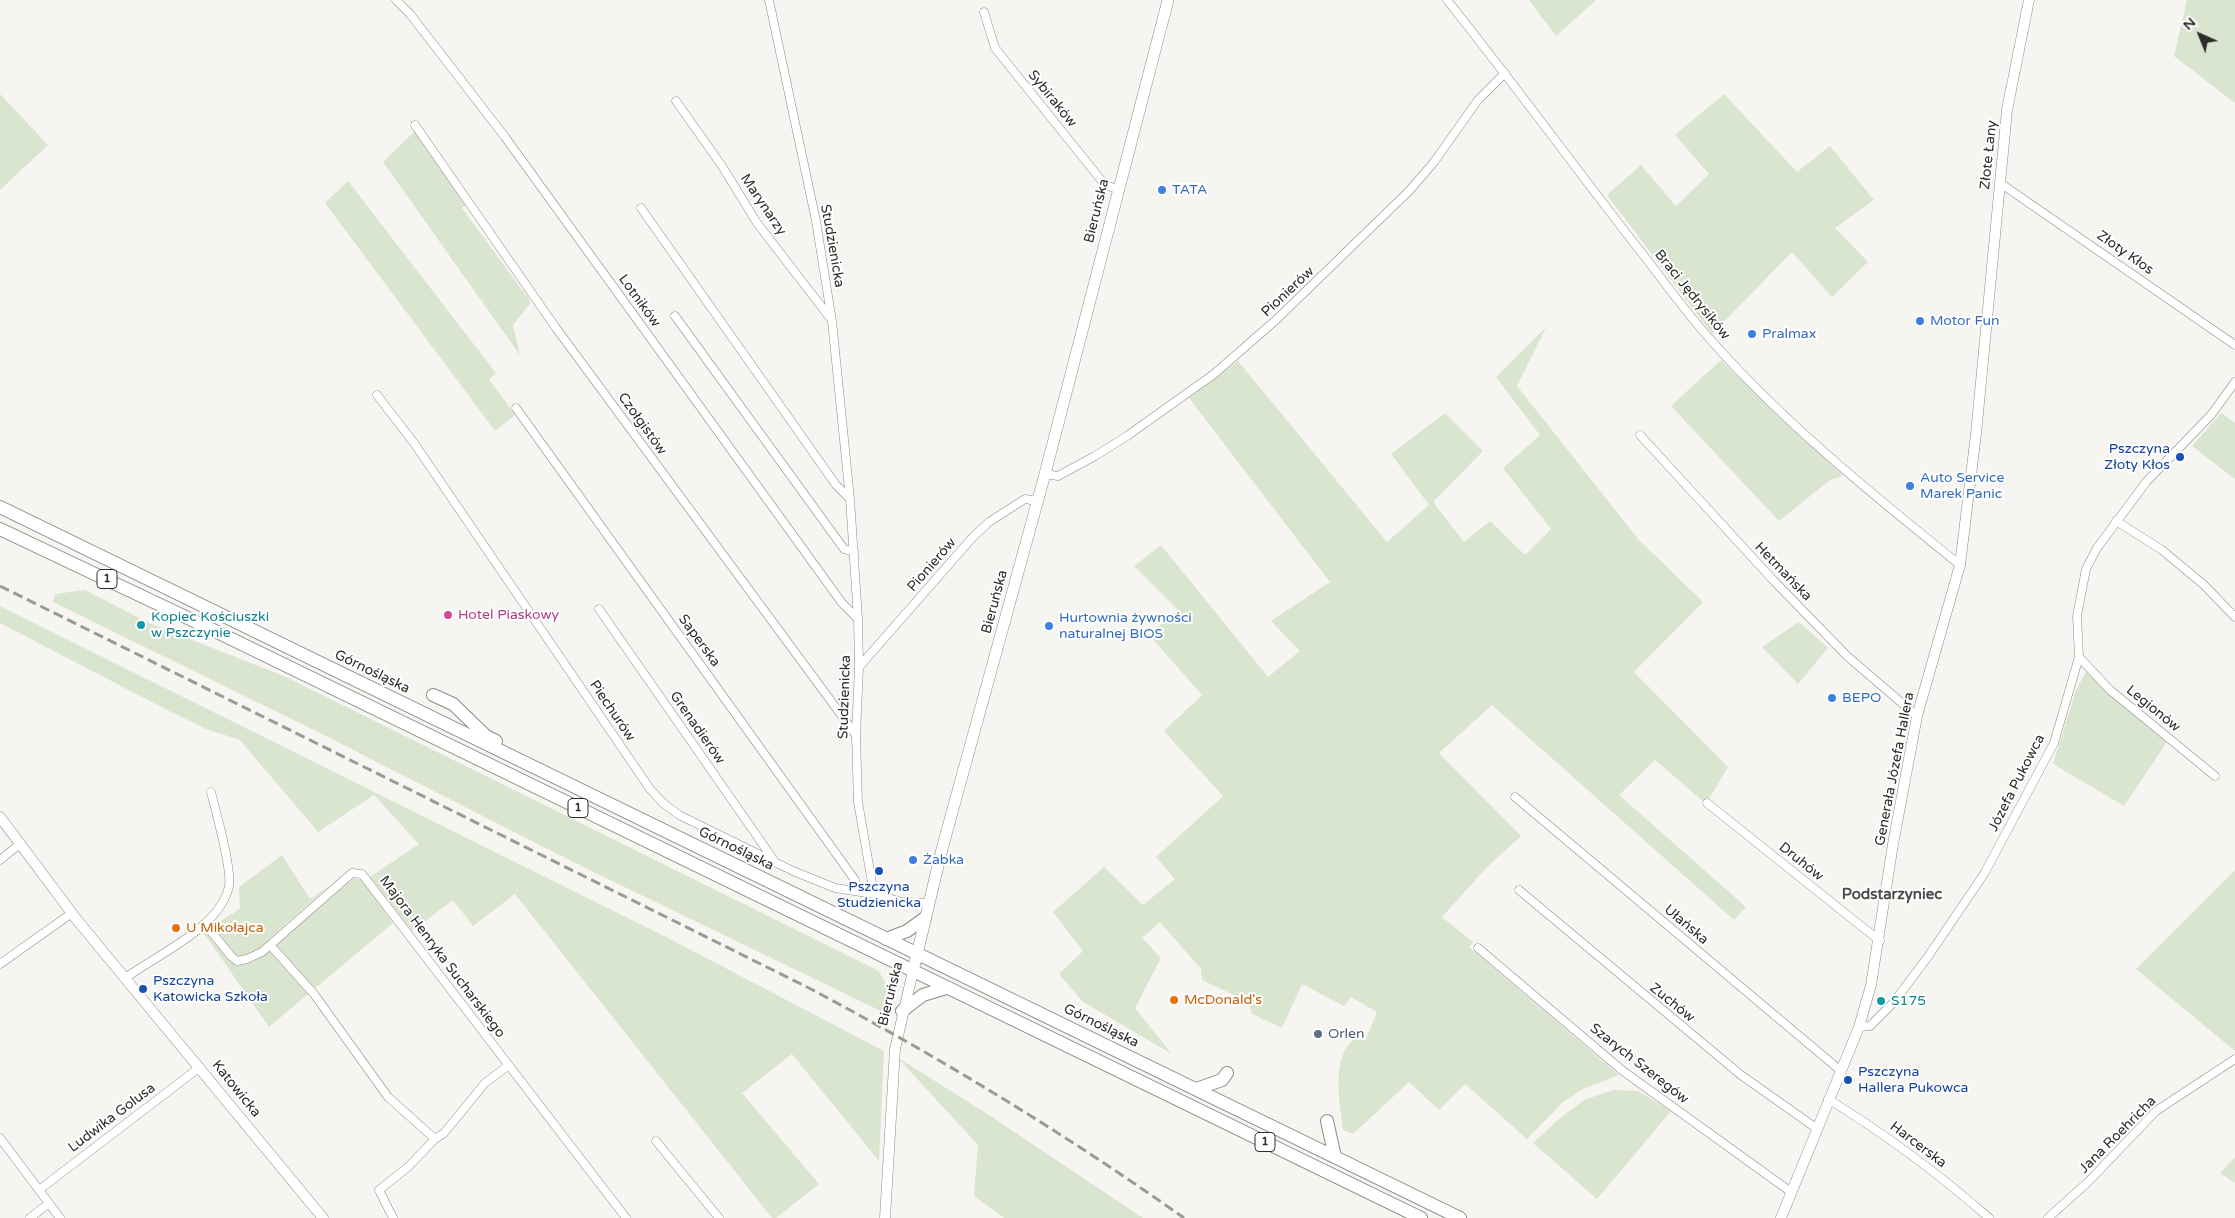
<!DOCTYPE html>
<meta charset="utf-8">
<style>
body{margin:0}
#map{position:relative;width:2235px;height:1218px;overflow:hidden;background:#f7f5f1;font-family:"Varela Round",sans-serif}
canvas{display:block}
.north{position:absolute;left:2175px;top:10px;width:50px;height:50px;-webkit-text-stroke:4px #fff;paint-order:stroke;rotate:316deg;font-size:14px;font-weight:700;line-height:20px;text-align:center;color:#2d2d2b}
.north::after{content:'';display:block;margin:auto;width:18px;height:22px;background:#2d2d2b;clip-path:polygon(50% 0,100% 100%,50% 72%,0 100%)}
</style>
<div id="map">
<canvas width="2235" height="1218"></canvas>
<div class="north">N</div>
</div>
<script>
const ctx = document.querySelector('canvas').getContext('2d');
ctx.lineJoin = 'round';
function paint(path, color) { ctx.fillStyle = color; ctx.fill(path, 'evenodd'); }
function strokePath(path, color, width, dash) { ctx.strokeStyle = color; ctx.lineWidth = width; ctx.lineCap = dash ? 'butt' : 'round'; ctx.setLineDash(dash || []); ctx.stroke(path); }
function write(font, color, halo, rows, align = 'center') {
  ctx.font = font + ' "Varela Round",sans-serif'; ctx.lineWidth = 4; ctx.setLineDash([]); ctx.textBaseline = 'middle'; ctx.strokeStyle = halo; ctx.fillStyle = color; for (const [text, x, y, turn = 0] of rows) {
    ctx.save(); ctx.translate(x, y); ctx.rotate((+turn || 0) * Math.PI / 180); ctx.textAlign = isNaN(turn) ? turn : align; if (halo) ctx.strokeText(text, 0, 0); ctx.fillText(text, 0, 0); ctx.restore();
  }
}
const green = new Path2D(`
 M 1529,0 L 1594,0 L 1595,1 L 1556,36 Z
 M 2187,0 L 2235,0 L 2235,103 L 2174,56 Z
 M 0,94 L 48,145 L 0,190 Z
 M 1724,94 L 1797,172 L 1830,146 L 1874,200 L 1835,228 L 1868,262 L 1832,297 L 1792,252 L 1712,334 L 1607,195 L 1641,165 L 1676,206 L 1709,174 L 1675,135 Z
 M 408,116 L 470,201 L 462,208 L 531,302 L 513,325 L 520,355 L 383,162 L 415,131 Z
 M 348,181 L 496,373 L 489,379 L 515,415 L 495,431 L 325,203 Z
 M 1546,327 L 1517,386 L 1639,540 L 1703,602 L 1634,672 L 1728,767 L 1706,804 L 1655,760 L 1619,795 L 1746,907 L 1734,920 L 1492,705 L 1439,753 L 1521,836 L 1488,866 L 1442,917 L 1473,942 L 1469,947 L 1619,1075 L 1585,1088 L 1563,1102 L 1527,1139 L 1465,1084 L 1439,1110 L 1409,1082 L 1353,1134 L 1343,1130 C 1340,1101 1330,1059 1355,1038 L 1365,1041 L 1377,1012 L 1351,997 L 1344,1006 L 1302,984 L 1282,1028 L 1252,1014 L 1249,1002 L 1202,980 L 1201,969 L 1160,922 L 1142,938 L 1161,958 L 1135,1008 L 1172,1054 L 1083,1002 L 1059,974 L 1083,951 L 1053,912 L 1104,867 L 1143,905 L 1175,879 L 1156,857 L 1223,796 L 1164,731 L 1202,695 L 1149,635 L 1178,610 L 1134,566 L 1161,545 L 1268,677 L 1300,651 L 1271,621 L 1330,582 L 1189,398 L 1238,361 L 1387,542 L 1429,505 L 1391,454 L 1445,413 L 1483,451 L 1433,502 L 1464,542 L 1490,521 L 1525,555 L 1551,529 L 1503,468 L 1540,435 L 1496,377 Z
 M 1721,360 L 1843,476 L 1830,480 L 1779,521 L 1671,406 Z
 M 2221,413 L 2235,423 L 2235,479 L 2192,446 Z
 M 85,590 L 149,623 L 286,677 L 879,971 L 889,990 L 887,1014 L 575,863 L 320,733 L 53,602 L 55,594 Z
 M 0,606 L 668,938 L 884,1051 L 879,1161 L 792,1054 L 742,1093 L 819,1184 L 776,1218 L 772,1218 L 515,894 L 473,926 L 453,900 L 412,931 L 370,877 L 419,844 L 374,795 L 318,832 L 240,740 L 206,729 L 169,711 L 0,623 Z
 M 1799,622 L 1828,648 L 1798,684 L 1762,647 Z
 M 2086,672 L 2167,742 L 2124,806 L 2053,764 L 2076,690 Z
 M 282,855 L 310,899 L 330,885 L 271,937 L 252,962 L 280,942 L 354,878 L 363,880 L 393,923 L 269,1027 L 203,932 L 240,909 L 239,887 Z
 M 2235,870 L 2235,1051 L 2136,969 Z
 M 897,1057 L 992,1117 L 1143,1218 L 1004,1218 L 974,1196 L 978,1145 Z
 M 1613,1090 L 1638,1091 L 1671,1111 L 1597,1199 L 1533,1143 L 1559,1119 L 1584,1100 Z
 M 2235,1157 L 2235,1183 L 2220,1173 Z`);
const minor = new Path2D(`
 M 396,0 L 410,14 L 505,137 L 842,603 L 858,619
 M 769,0 L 816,221 L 832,321 L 850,499 L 858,619 L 859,667 L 856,735 L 858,802 L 874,894
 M 1447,0 C 1512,81 1573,165 1637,247 C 1661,277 1683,309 1709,338 C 1785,424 1871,493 1960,565
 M 984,12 L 995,48 L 1105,185 L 1118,189
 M 676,101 L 722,166 L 757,223 L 831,319
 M 415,125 L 556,328 L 856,735
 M 2000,183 L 2235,345
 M 641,208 L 836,485 L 850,499
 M 675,316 L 844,549 L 854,552
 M 377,395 L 414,443 L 650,789 L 663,803 L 679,815 L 793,871 L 835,888 L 874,894 L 902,902 L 929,903
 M 516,408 L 855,880 L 855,891
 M 1640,435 L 1773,580 L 1847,656 L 1917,716
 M 1045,474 L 1058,476 L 1095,456 L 1127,436 L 1214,374 L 1277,319 L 1410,190 L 1434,162 L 1478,100 L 1505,73
 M 2116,521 L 2162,550 L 2204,585 L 2235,617
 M 599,609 L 773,859
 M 2079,657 L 2110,690 L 2215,776
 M 859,667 L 972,538 L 989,522 L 1025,499 L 1037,501
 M 1515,797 L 1841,1071
 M 1707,803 L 1880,941
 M 0,860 L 20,844
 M 1519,890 L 1741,1075 L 1816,1128
 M 205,924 L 231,956 L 237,961 L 247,959 L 262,952 L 352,873 L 362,874 L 626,1218
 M 270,945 L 314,994 L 388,1097 L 435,1139 L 408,1167 L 379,1190 L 393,1218
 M 1478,948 L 1623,1071 L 1791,1192
 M 0,964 L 72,913
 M 125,978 C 157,955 221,927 229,886 C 232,868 216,812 211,792
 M 1859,1027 L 1870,1026 L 1893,1003 L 1927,958 L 1984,874 L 2054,743 L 2079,657 L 2077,616 L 2086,569 L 2097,548 L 2147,481 L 2211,415 L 2235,382
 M 1828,1099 C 1885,1134 1939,1174 1989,1218
 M 0,1138 L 60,1218
 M 435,1139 L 444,1133 L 485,1083 L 509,1065
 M 656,1141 L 719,1218
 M 39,1190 L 200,1067
 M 30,1218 L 49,1203
 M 2048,1218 L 2089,1181 L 2156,1111 L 2235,1059`);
const tertiary = new Path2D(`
 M 0,817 L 77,920 L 323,1218
 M 885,1218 L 895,1049 L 913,971
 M 1781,1218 L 1859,1027 L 1871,985 L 1893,844 L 1917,716 L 1960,565 L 1976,434 L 2007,110 L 2029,0`);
const secondary = new Path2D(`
 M 913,971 L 942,849 L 1045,474 L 1168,0`);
const primary = new Path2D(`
 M 0,507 L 1460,1218
 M 0,529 L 213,630 L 1421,1218
 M 433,695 L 453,704 L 486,736 L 496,741
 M 886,939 L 907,931 L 925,918
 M 902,1011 L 923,995 L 946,988
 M 1196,1089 L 1222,1080 L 1227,1073
 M 1327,1121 L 1335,1157`);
const rail = new Path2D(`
 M 0,586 L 809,988 C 939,1057 1064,1133 1184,1218`);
const markers = [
 [1162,190,5,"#3f7fe0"],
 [1920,321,5,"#3f7fe0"],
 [1752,334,5,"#3f7fe0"],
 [2180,457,5,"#1a4fb4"],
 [1910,486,5,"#3f7fe0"],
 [448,615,5,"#d1479c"],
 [141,625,5,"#0f9aa8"],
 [1049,626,5,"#3f7fe0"],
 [1832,698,5,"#3f7fe0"],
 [913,860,5,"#3f7fe0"],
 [879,871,5,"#1a4fb4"],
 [176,928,5,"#e8710a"],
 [143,989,5,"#1a4fb4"],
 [1174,1000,5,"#e8710a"],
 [1881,1001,5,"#0f9aa8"],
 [1318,1034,5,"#5c6f8a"],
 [1848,1080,5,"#1a4fb4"]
];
const shields = [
 [107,579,20],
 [578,808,20],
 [1265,1142,20]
];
const shieldNames = [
 ["1",107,579],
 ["1",578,808],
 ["1",1265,1142]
];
const streetNames = [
 ["Sybiraków",1052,99,51],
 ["Złote Łany",1989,155,-84],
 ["Marynarzy",763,205,56],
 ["Bieruńska",1097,211,-76],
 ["Studzienicka",832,246,80],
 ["Złoty Kłos",2125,253,35],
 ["Pionierów",1288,292,-43],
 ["Braci Jędrysików",1692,295,51],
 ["Lotników",639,301,54],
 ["Czołgistów",642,424,54],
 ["Pionierów",932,565,-49],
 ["Hetmańska",1783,572,46],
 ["Bieruńska",995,602,-75],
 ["Saperska",699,641,54],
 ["Górnośląska",372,672,26],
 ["Studzienicka",845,697,-88],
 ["Legionów",2153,709,39],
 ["Piechurów",612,711,56],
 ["Grenadierów",697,728,55],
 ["Generała Józefa Hallera",1895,769,-79],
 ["Józefa Pukowca",2017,783,-63],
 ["Górnośląska",736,849,26],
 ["Druhów",1801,862,39],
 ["Ułańska",1686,925,40],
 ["Majora Henryka Sucharskiego",442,957,53],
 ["Bieruńska",891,994,-76],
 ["Zuchów",1672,1003,39],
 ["Górnośląska",1101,1026,26],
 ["Szarych Szeregów",1639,1064,38],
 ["Katowicka",236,1089,51],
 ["Ludwika Golusa",112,1118,-37],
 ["Jana Roehricha",2118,1135,-45],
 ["Harcerska",1918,1145,37]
];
const shopNames = [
 ["TATA",1172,190],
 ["Motor Fun",1930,321],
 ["Pralmax",1762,334],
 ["Auto Service",1920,478],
 ["Marek Panic",1920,494],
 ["Hurtownia żywności",1059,618],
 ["naturalnej BIOS",1059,634],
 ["BEPO",1842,698],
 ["Żabka",923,860]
];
const transitNames = [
 ["Pszczyna",2170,449,"right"],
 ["Złoty Kłos",2170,465,"right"],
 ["Pszczyna",879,887,"center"],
 ["Studzienicka",879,903,"center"],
 ["Pszczyna",153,981],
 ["Katowicka Szkoła",153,997],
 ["Pszczyna",1858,1072],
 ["Hallera Pukowca",1858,1088]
];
const hotelNames = [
 ["Hotel Piaskowy",458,615]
];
const cultureNames = [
 ["Kopiec Kościuszki",151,617],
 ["w Pszczynie",151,633],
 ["S175",1891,1001]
];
const foodNames = [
 ["U Mikołajca",186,928],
 ["McDonald's",1184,1000]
];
const serviceNames = [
 ["Orlen",1328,1034]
];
const neighbourhoodNames = [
 ["Podstarzyniec",1892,895]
];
paint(green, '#d9e5cf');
strokePath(minor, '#8d8b87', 9);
strokePath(tertiary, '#8d8b87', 11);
strokePath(secondary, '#8d8b87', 12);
strokePath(primary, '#8d8b87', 14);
strokePath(minor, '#fff', 8);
strokePath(tertiary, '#fff', 10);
strokePath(secondary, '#fff', 11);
strokePath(primary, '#fff', 12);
strokePath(rail, '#9b9a97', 3, [10, 5]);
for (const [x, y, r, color] of markers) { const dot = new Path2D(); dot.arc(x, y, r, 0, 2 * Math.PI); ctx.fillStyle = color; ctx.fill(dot); strokePath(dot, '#fff', 2); }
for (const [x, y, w] of shields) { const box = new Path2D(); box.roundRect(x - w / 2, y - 9.5, w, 19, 4); ctx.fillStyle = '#fff'; ctx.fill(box); strokePath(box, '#2d2d2b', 1); }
write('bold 12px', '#2d2d2b', null, shieldNames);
write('14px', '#2d2d2b', '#fff', streetNames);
write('14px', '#366cbe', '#fff', shopNames, 'left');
write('14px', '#164399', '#fff', transitNames, 'left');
write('14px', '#b23c85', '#fff', hotelNames, 'left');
write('14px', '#0d838f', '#fff', cultureNames, 'left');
write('14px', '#c56008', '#fff', foodNames, 'left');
write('14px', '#4e5e75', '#fff', serviceNames, 'left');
write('bold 15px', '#4c4b47', '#fff', neighbourhoodNames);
</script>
